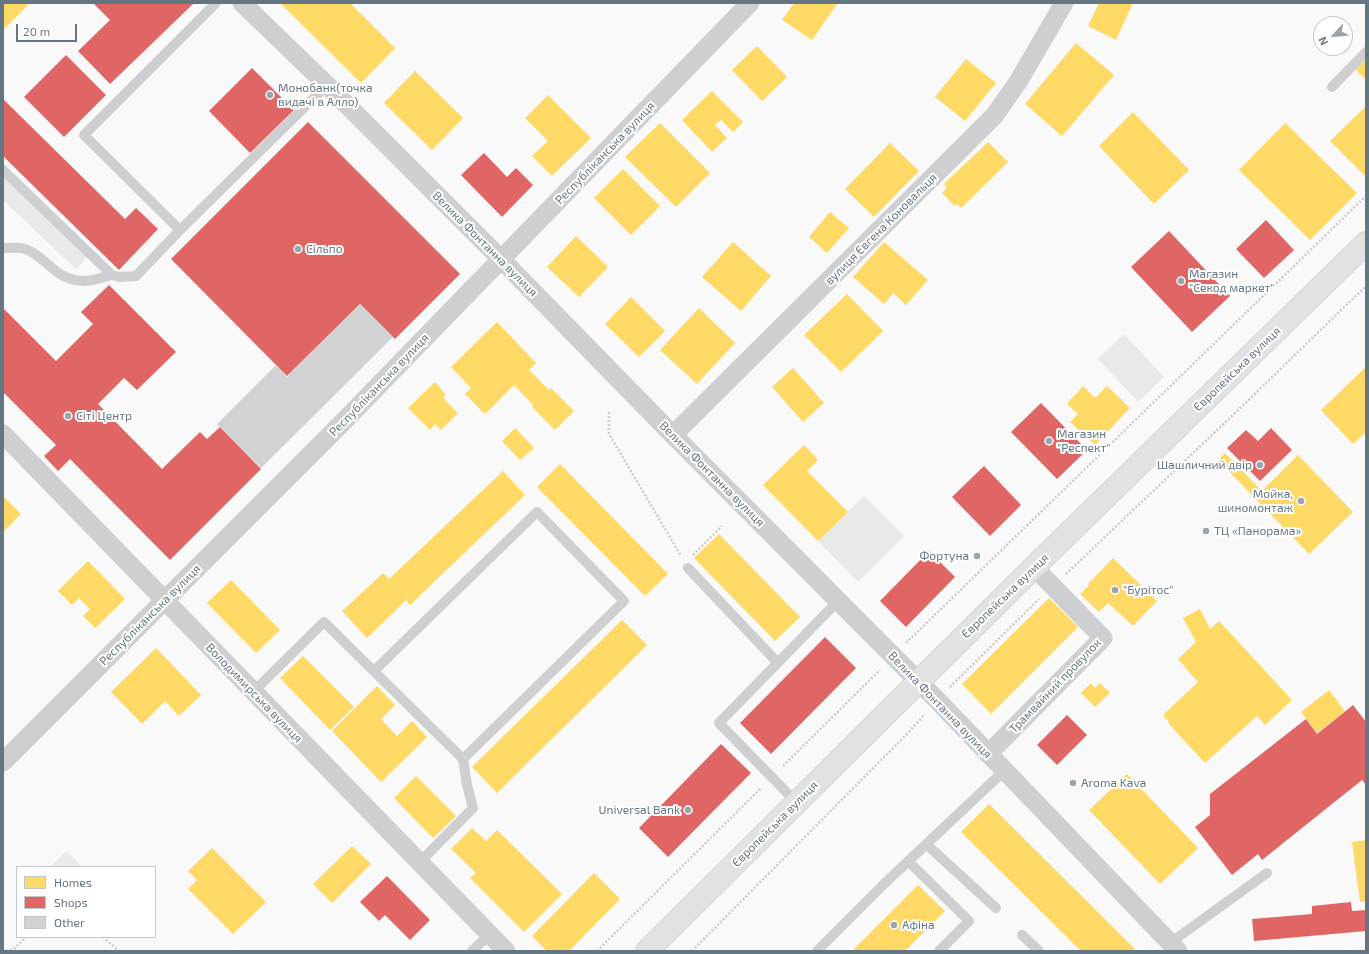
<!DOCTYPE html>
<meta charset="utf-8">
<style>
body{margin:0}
#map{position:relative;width:1369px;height:954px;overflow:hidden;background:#f9f9f9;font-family:"Exo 2",sans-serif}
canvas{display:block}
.frame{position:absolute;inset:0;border:4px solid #657683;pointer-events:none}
.legend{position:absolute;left:16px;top:866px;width:140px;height:72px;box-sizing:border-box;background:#fff;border:1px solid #c1c8cd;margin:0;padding:5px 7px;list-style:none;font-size:12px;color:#657683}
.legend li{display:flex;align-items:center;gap:8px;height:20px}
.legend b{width:20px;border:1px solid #c1c8cd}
.north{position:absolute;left:1313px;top:16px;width:40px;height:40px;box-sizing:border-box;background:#fff;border:1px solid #c1c8cd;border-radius:50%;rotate:243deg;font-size:11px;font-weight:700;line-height:16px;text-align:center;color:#657683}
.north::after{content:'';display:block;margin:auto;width:14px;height:18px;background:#99a4ac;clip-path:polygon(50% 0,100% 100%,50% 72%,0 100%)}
.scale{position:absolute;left:16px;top:24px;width:61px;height:18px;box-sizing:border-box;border:2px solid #657683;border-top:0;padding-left:5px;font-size:12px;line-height:14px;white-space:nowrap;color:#657683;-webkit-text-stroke:3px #fff;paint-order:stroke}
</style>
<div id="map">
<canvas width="1369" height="954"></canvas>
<div class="frame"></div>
<ul class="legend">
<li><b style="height:11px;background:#ffd966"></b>Homes</li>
<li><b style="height:11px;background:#e06666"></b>Shops</li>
<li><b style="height:11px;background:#d0d2d3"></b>Other</li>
</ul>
<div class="north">N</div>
<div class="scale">20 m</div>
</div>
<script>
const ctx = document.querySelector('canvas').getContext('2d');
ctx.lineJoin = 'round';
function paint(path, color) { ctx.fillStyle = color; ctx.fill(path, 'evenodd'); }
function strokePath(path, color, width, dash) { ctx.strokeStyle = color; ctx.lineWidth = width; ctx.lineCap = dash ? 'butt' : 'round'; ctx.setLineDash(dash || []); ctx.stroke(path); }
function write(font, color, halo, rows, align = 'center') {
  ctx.font = font + ' "Exo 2",sans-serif'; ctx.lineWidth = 4; ctx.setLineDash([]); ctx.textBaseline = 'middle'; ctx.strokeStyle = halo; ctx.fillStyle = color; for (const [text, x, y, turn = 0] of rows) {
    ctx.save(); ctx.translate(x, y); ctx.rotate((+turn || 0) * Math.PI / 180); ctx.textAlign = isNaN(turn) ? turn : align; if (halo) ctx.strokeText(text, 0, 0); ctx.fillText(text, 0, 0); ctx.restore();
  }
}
const built = new Path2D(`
 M 3,175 L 89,255 L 76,269 L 3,200 Z
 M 1124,334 L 1164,377 L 1138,402 L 1098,359 Z
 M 864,496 L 904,536 L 858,582 L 818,541 Z`);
const green = new Path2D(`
 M 67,851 L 82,867 L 50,867 Z`);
const homes = new Path2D(`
 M 3,3 L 29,4 L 3,30 Z
 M 280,3 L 350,3 L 395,48 L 361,83 Z
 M 794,3 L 835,3 L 837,4 L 812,40 L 782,20 Z
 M 1099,3 L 1133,3 L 1116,40 L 1088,26 Z
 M 1076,43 L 1114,75 L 1062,136 L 1025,104 Z
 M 757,46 L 787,77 L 762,101 L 732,70 Z
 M 966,59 L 996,83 L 965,121 L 935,97 Z
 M 1366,59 L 1366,80 L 1356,70 Z
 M 415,71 L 463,118 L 432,150 L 384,103 Z
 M 712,91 L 743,122 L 733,132 L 721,120 L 715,125 L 727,138 L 712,152 L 682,120 Z
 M 548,95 L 591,138 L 552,176 L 532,156 L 548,141 L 525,118 Z
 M 1366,106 L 1366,177 L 1330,141 Z
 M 1133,112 L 1189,170 L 1154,204 L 1099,146 Z
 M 660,123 L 710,173 L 676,207 L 625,157 Z
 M 1285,123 L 1357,193 L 1310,240 L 1239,170 Z
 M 988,142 L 1008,162 L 961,208 L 957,204 L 955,206 L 942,193 L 947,188 L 944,184 Z
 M 890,143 L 919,171 L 874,217 L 845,189 Z
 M 623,169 L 660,206 L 631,235 L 594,198 Z
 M 830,212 L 849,228 L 827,253 L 809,237 Z
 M 576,236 L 608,267 L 579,297 L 547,267 Z
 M 733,242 L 771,276 L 741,311 L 702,277 Z
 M 884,242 L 928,280 L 906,305 L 893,293 L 884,304 L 853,277 Z
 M 847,294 L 883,331 L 841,372 L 804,335 Z
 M 631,297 L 665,331 L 639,357 L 605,324 Z
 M 699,308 L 735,343 L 697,384 L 660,350 Z
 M 497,322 L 536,363 L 529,370 L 549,390 L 551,388 L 574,411 L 555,430 L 532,407 L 533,405 L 514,385 L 485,414 L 465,394 L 471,388 L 451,367 Z
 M 1366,367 L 1366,432 L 1353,444 L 1321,410 Z
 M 793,368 L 824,403 L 803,422 L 772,387 Z
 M 435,382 L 446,395 L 443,398 L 458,413 L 441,430 L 435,424 L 430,430 L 408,408 Z
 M 1083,386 L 1095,398 L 1107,386 L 1130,408 L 1095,445 L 1070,422 L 1078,414 L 1067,404 Z
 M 515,428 L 534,448 L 520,460 L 502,441 Z
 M 804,445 L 818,460 L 807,471 L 848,512 L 818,541 L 763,485 Z
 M 1225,453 L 1262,491 L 1298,455 L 1353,512 L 1309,554 L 1218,460 Z
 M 560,464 L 668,574 L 645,596 L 537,487 Z
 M 503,471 L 525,495 L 410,605 L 406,600 L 367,638 L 342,611 L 383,573 L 389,579 Z
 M 3,496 L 21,514 L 3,532 Z
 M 719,534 L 800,617 L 775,641 L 694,558 Z
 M 1113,558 L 1157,601 L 1133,626 L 1108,603 L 1099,612 L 1080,594 L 1089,585 L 1088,584 Z
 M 88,561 L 125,599 L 95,628 L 83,616 L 90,609 L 79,598 L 72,605 L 58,591 Z
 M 231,580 L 280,630 L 256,653 L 207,603 Z
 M 1049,598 L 1078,627 L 991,714 L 962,684 Z
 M 1200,609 L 1210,629 L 1219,621 L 1292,700 L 1265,725 L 1257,716 L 1205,763 L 1168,723 L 1169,722 L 1163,715 L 1198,682 L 1178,659 L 1196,642 L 1183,618 Z
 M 622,620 L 647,645 L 497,793 L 472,767 Z
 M 156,648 L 201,695 L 179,716 L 165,701 L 142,724 L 111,692 Z
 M 303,656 L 354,707 L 330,730 L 280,678 Z
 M 1091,683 L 1095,688 L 1100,683 L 1110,693 L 1095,707 L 1081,693 Z
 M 377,686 L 395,705 L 381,719 L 397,736 L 412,721 L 427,737 L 381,782 L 332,731 Z
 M 1329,690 L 1345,711 L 1317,733 L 1301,712 Z
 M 1127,774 L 1198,848 L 1160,884 L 1089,810 Z
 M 416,776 L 456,816 L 433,838 L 394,798 Z
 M 989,804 L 1135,949 L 1133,951 L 1081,951 L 961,832 Z
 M 472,828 L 486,841 L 497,830 L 562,894 L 524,932 L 470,878 L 476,873 L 451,849 Z
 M 1366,840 L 1366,901 L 1360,902 L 1352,842 Z
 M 352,846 L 371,864 L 332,903 L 313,884 Z
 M 212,848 L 266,902 L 233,934 L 188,889 L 197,880 L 188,871 Z
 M 594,873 L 620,899 L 569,951 L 547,951 L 532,936 Z
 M 918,885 L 945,911 L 905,951 L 852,951 Z`);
const shops = new Path2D(`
 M 93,3 L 192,3 L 193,4 L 110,84 L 78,51 L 110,20 Z
 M 66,55 L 106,95 L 64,137 L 24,97 Z
 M 252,68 L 294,110 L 250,153 L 209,111 Z
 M 3,99 L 125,219 L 136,208 L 158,229 L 119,270 L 3,156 Z
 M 308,122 L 460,274 L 395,339 L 360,304 L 287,376 L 171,259 Z
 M 484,153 L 507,177 L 516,168 L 533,185 L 502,217 L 461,175 Z
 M 1266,220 L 1294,250 L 1264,278 L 1236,249 Z
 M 1169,231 L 1230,296 L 1192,332 L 1131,267 Z
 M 109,285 L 176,352 L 137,390 L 124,378 L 98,404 L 162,469 L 200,432 L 207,439 L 220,427 L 261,469 L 170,560 L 70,459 L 58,471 L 44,456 L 56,445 L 3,392 L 3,308 L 56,361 L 93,324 L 81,312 Z
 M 1041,403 L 1087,450 L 1057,479 L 1011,432 Z
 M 1271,428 L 1292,450 L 1260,481 L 1227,448 L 1246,430 L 1258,441 Z
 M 984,466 L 1021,505 L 990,536 L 952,497 Z
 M 929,551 L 955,577 L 906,627 L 880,601 Z
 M 825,637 L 856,668 L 771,754 L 740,723 Z
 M 1353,705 L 1366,722 L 1366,785 L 1362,780 L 1262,860 L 1258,854 L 1232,875 L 1195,827 L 1210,815 L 1210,794 L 1306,719 L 1317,734 Z
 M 1067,715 L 1087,735 L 1057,765 L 1037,745 Z
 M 721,744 L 751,773 L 668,857 L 639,828 Z
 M 387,876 L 430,920 L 410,940 L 385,915 L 379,921 L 360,902 Z
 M 1351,902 L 1352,911 L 1366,910 L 1366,931 L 1254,941 L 1252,919 L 1312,914 L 1312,906 Z`);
const building = new Path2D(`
 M 360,304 L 393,337 L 261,468 L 217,424 L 276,365 L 287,377 Z`);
const path = new Path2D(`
 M 609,412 L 609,434 L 681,556
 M 693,555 L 722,526
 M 1066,574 L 1233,415 L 1366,286
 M 906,641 L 907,642 L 1366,196
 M 950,687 L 1039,599
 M 783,766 L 880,670
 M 103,937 L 119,951
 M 6,951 L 15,948 L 26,937
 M 597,951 L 761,788
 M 692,951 L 908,733 L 925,714`);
const service = new Path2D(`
 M 1332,87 L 1366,52
 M 3,170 L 112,275 L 119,277 L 136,276 L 180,230 L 327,85
 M 180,230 L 84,135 L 216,3
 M 3,248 C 10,248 18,247 25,249 C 44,255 53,276 75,280 C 88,283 100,278 112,275
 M 688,568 L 778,663
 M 374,671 L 537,512 L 624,601 L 463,759
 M 253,692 L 324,622 L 463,759 L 467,785 L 473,808 L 420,862
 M 796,802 L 719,723 L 838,601
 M 926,844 L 996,908
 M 908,861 L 969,921 L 939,951
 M 1022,935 L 1039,951
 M 1170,943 L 1267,873
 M 472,951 L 490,934
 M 817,951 L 885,883 L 1004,771`);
const minor = new Path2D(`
 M 242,3 L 327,85 L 501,259 L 673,435 L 937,700 L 1178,951
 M 3,434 L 506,951
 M 673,435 L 994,116 L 1018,82 L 1064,3
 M 988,754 L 1103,638 L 1034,567
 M 3,762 L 345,420 L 750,3`);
const secondary = new Path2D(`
 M 647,951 L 1034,567 L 1366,243`);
const markers = [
 [270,95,4,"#99a4ac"],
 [298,249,4,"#99a4ac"],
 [1181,281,4,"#99a4ac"],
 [68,416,4,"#99a4ac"],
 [1049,441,4,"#99a4ac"],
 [1260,465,4,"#99a4ac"],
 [1301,501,4,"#99a4ac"],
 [1206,531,4,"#99a4ac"],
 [977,556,4,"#99a4ac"],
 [1115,590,4,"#99a4ac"],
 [1073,783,4,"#99a4ac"],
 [688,810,4,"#99a4ac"],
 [894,925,4,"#99a4ac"]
];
const poiNames = [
 ["Монобанк(точка",278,88],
 ["видачі в Алло)",278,102],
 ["Сільпо",306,249],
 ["Магазин",1189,274],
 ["\"Секод маркет\"",1189,288],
 ["Сіті Центр",76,416],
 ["Магазин",1057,434],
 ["\"Респект\"",1057,448],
 ["Шашличний двір",1252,465,"right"],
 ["Мойка,",1293,494,"right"],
 ["шиномонтаж",1293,508,"right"],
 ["ТЦ «Панорама»",1214,531],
 ["Фортуна",969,556,"right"],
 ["\"Бурітос\"",1123,590],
 ["Aroma Kava",1081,783],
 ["Universal Bank",680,810,"right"],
 ["Афіна",902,925]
];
const streetNames = [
 ["Республіканська вулиця",605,153,-46],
 ["вулиця Євгена Коновальця",881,229,-45],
 ["Велика Фонтанна вулиця",485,244,45],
 ["Європейська вулиця",1237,369,-44],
 ["Республіканська вулиця",379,385,-46],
 ["Велика Фонтанна вулиця",712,474,45],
 ["Європейська вулиця",1005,596,-44],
 ["Республіканська вулиця",150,615,-45],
 ["Трамвайний провулок",1055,686,-46],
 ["Володимирська вулиця",254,693,46],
 ["Велика Фонтанна вулиця",940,705,46],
 ["Європейська вулиця",775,824,-45]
];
paint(built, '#e8e9e9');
paint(green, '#e8ebe6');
paint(homes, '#ffd966');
paint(shops, '#e06666');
paint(building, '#d0d2d3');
strokePath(secondary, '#d5d6d7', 24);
strokePath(path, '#cbcccd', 2.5, [2, 2]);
strokePath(service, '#cecfd0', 10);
strokePath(minor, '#cecfd0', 19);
strokePath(secondary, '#e1e2e2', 22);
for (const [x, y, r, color] of markers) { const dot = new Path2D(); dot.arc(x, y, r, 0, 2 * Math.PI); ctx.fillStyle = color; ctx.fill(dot); strokePath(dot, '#fff', 1.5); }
write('12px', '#657683', '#fff', poiNames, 'left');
write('12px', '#657683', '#fff', streetNames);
</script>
